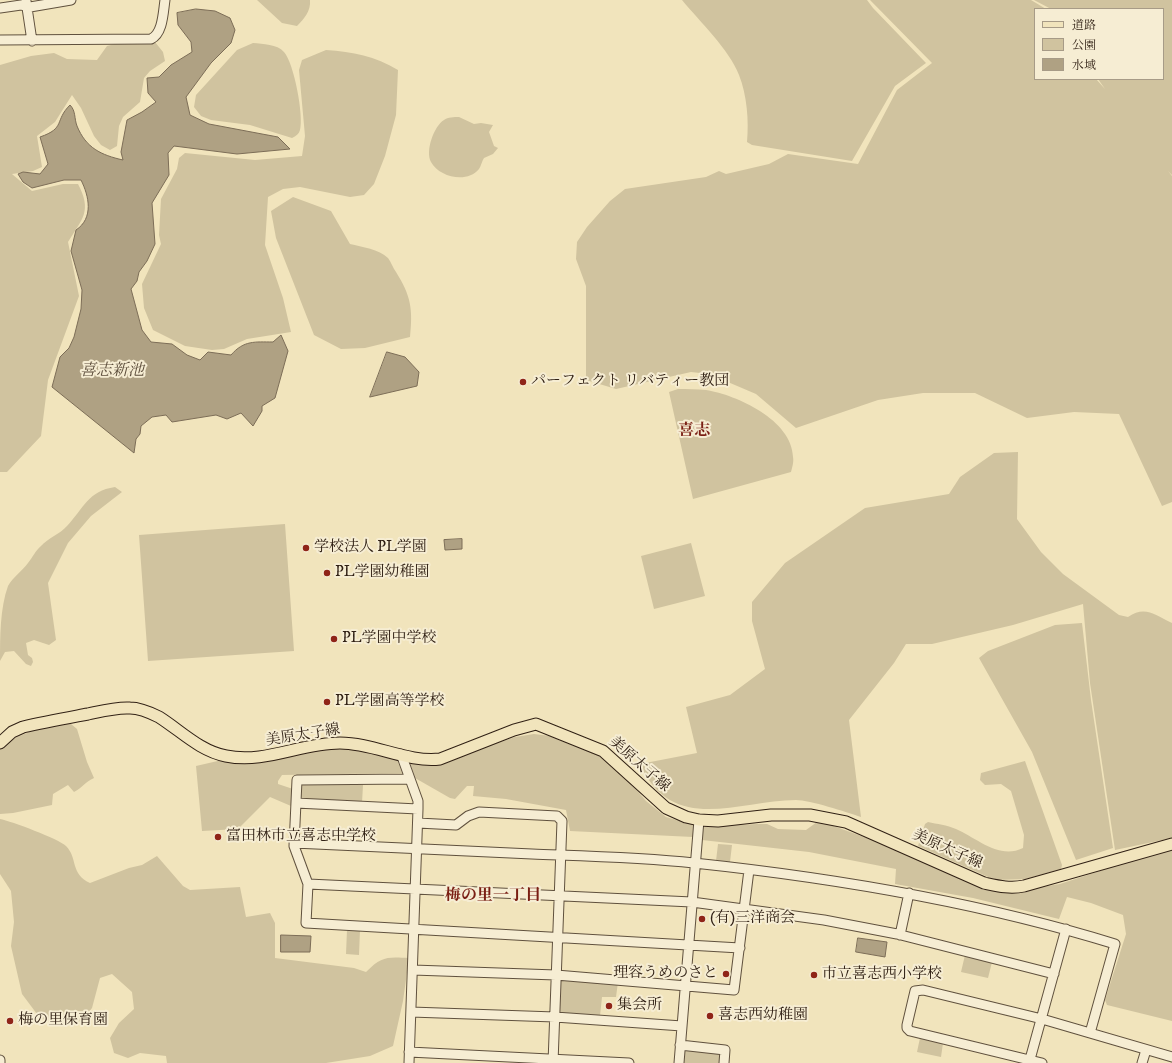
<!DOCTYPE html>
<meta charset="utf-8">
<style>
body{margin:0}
#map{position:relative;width:1172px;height:1063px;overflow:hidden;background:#f1e4bc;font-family:"IM FELL DW Pica","Noto Serif JP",serif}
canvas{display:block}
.legend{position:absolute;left:1034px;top:8px;width:130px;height:72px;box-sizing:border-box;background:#f6edd3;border:1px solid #a79b87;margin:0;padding:5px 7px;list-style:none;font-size:12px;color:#302014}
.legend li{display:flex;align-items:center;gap:8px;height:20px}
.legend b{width:20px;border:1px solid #a79b87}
</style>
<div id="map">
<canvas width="1172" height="1063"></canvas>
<ul class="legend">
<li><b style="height:5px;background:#f1e4bc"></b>道路</li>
<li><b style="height:11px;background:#d0c39f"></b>公園</li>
<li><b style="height:11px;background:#afa183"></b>水域</li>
</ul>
</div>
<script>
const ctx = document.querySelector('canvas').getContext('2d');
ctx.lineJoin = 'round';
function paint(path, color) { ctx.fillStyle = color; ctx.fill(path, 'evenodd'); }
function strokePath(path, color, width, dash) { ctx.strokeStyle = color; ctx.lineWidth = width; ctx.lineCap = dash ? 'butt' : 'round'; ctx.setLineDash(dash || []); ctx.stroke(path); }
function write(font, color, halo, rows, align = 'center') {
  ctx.font = font + ' "IM FELL DW Pica","Noto Serif JP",serif'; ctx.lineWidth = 4; ctx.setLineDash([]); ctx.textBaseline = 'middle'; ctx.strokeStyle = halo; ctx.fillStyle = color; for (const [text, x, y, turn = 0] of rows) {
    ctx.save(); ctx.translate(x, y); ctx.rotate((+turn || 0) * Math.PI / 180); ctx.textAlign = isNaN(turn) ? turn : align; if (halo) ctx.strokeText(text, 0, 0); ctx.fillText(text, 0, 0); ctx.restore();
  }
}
const green = new Path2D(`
 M 257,0 L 310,0 C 311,11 304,19 297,26 L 282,23 Z
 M 682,0 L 867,0 L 873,8 L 926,63 L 895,86 L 852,161 L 752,145 L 747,142 C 749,121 747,95 739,75 C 729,49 700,22 682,0 Z
 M 870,0 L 1031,0 L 1046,9 L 1035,9 L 1035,79 L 1096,79 L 1105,89 L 1098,79 L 1163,79 L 1163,9 L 1051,9 L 1034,0 L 1172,0 L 1172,175 L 1168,171 L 1172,176 L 1172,502 L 1162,506 L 1119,414 L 1074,412 L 1027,418 L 975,393 L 923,393 L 878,400 L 796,428 L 756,394 L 709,374 L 691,372 L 616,389 L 586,380 L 586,286 L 576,259 L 577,242 L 587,227 L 610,201 L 625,189 L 706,177 L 719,171 L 726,174 L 769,164 L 788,154 L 858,164 L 897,90 L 932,63 Z
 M 123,42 L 155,42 L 163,52 L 165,61 L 150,71 L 144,78 L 140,102 L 123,117 L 119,126 L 117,146 L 110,150 L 101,145 L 94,136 L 81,108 L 72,95 L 55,122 L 37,136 L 42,167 L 33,171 L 12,174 L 32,191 L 63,184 L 78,184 C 92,211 83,218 68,242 L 79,296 L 48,380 L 41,436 L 7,472 L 0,472 L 0,65 L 31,56 L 54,53 L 67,59 L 97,60 L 107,46 Z
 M 253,43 C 263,44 277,44 284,52 C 294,63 304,116 300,130 C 299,134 296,136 292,138 L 250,125 L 211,120 L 201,116 L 194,107 L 196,95 L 237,50 Z
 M 326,50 C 353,52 375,56 398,70 L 396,115 L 385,156 L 374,184 L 364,195 L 350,197 L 300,187 L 283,189 L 268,197 L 265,245 L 283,298 L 291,332 L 247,339 L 224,349 L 212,350 L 185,346 L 153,330 L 144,308 L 142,284 L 161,244 L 159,235 L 161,199 L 177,169 L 179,158 L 185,153 L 255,160 L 302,156 L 305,136 L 299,70 L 302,60 Z
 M 459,117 L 474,124 L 481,123 L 493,125 L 489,132 L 494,146 L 498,148 L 493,154 L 484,158 C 482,161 481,166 479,169 C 467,184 439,177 431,162 C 425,151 434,126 444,120 C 448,117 454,117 459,117 Z
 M 293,197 L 331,211 L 350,244 C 362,247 379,249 388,258 C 391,262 393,268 396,272 C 411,296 413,309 410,337 L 365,348 L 341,349 L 314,335 L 276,238 L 271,211 Z
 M 678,389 C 687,389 697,389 706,390 C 737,395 792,420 793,457 C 794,462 792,468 791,472 L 693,499 L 669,392 Z
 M 1018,452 L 1017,519 L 1041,552 L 1063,574 L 1119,615 L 1128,617 C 1145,605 1155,615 1172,623 L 1172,838 L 1115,850 L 1090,683 L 1083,604 L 1013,625 L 932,644 L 906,644 L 894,663 L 849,720 L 861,817 C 846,812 810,800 796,800 C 736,801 672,835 640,764 L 697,753 L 686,707 L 730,695 L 765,669 L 752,621 L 752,602 L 785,563 L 865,508 L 949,494 L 960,477 L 994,453 Z
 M 115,487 L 122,492 L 91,516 L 68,543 L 48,583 L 56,640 L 49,645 L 34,640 L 26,643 L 28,655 L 32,658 L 33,662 L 31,666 L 26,664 L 14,651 L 5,652 L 0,661 C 0,637 0,608 8,586 C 13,577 22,571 28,563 C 33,557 35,551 41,546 C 48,538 60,534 67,526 C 84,508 88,491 115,487 Z
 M 285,524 L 294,651 L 148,661 L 139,535 Z
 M 691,543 L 705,596 L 654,609 L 641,556 Z
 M 1082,623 L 1091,700 L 1113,848 L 1076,860 L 1032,752 L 979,658 L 988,651 L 1055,625 Z
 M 64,724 L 71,724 L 77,729 L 87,762 L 94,778 C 84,783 83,787 74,792 L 68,785 L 53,794 L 52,805 L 13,813 L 0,814 L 0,749 C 18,732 40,729 64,724 Z
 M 534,734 L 559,737 L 586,746 L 625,776 L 646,801 L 666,817 L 691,824 L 696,828 L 693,837 L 570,831 L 566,810 L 506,799 L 473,796 L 474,786 L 467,786 L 455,799 L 450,798 L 415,778 L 410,762 L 494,744 L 515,737 Z
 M 340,746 L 396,757 L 402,773 L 282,775 L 278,781 L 278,784 L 293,789 L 291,806 L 270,797 L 238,829 L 202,831 L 196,766 L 222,760 L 247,761 L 278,759 L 308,751 Z
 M 1025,761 L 1062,865 L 1061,869 L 1026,879 L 995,880 L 918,846 L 925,824 L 928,822 C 937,824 947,825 956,829 C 977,838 999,860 1023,848 L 1024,835 L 1011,791 L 1001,784 L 985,785 L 980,780 L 981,773 Z
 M 302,785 L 363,785 L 362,803 L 301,799 Z
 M 0,819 C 11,821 59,839 66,846 C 78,858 70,874 90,883 L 129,868 L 142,865 L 157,856 L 183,886 L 190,890 L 240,887 L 246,917 L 270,913 L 275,923 L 275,958 L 354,968 L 366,972 C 382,956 387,957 409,958 L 403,1001 L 393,1046 L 370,1056 L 326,1063 L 167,1063 L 166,1056 L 140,1053 L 128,1058 L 114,1053 L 110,1038 L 119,1023 L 134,1009 L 132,992 L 112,974 L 100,978 L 92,1008 L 82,1021 L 56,1025 L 40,1018 L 22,994 L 11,946 L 14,922 L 11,891 L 0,874 Z
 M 817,822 L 828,824 L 903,851 L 969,881 L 1034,888 L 1060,884 L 1115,866 L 1172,850 L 1172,1021 L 1107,1005 L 1105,1000 L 1126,934 L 1123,915 L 1091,903 L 1067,897 L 1059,919 L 973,898 L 895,884 L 896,869 L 809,852 L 702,840 L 702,827 L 757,824 L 767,824 L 778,829 L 806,830 Z
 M 718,844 L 732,845 L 730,862 L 716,861 Z
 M 347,930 L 360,930 L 359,955 L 346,954 Z
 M 965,955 L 992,962 L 988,978 L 961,972 Z
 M 561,979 L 618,982 L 616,997 L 602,997 L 600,1016 L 559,1014 Z
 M 920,1038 L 943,1043 L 941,1057 L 917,1052 Z
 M 685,1050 L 720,1054 L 719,1063 L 684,1063 Z`);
const water = new Path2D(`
 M 196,9 L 215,11 L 230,18 L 235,30 L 231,43 L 211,63 L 186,97 L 190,115 L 209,124 L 278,137 L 290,149 L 237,154 L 174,146 L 168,153 L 169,175 L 152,203 L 155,244 L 147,261 L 139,272 L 137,281 L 131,289 L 142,330 L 151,342 L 172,344 L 187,355 L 200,360 L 208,352 L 231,355 C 244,340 255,342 273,342 L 281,335 L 288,351 L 275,398 L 262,406 L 262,411 L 253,426 L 241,413 L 227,419 L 216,415 L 172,422 L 166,415 L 152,417 L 141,426 L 140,434 L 136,439 L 134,453 L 52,387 L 60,357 L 69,348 L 74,337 L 81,309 L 82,290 L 71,251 L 76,230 C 94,218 89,196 81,180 L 64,180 L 32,188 L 23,182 L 18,174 L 23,172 L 40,174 L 48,164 L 40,137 C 66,128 54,121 70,105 C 76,111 74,118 77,126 C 86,148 101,155 123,160 L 121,152 L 127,120 L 142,112 L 156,102 L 148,93 L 147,78 L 159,77 L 171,65 L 192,52 L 191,42 L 178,25 L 177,13 Z
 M 387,352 L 405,357 L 419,372 L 417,386 L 370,397 Z
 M 462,539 L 462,549 L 445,550 L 444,540 Z
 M 281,935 L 311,936 L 310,952 L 281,952 Z
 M 858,938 L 887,942 L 885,957 L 856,952 Z`);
const minor = new Path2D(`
 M 26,1 L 32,41
 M 0,8 L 21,5 L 30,7 L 71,0
 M 0,40 L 151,39 C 163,33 163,13 165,0
 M 401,754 L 418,801 L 418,809 L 409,1063
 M 410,779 L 297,780 L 294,846 L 308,884 L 306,923 L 740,948
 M 296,803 L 418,809
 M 418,823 L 456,825 L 468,816 L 479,812 L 557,816 L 562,821 L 553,1063
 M 294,843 C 374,847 453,850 532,854 C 586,856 640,857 694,863 C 836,878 979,902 1115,944 L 1090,1033
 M 308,884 L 692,902 L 824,920 L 897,934 L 1054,974
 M 900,935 L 909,893
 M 413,970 L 556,975 L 734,990 L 749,870
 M 411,1012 L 555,1017 L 682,1026
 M 680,1045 L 725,1050 L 724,1063
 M 409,1052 L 629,1063
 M 0,1060 L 0,1063
 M 679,1063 L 699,820
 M 1029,1063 L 1066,929
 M 1042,1063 L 910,1031 L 907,1028 L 907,1025 L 915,991 L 923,990 L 1042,1019 L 1172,1057
 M 1142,1063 L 1146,1050`);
const major = new Path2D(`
 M 0,743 L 12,732 L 23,727 C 45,722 67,718 88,714 C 102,711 117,707 130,708 C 140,708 151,713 159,717 C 181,731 200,751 226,756 C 265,764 301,743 340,743 C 374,743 408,763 440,759 L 514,730 L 536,724 L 603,751 L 666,808 L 686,817 L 699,820 L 718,821 L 771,815 L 810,815 L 846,822 L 984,883 C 998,886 1010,889 1024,886 L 1172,844`);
const markers = [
 [523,382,4,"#8f2418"],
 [306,548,4,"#8f2418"],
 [327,573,4,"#8f2418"],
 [334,639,4,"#8f2418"],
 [327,702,4,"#8f2418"],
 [218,837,4,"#8f2418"],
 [702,919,4,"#8f2418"],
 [726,974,4,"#8f2418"],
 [814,975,4,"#8f2418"],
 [609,1006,4,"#8f2418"],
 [710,1016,4,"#8f2418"],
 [10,1021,4,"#8f2418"]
];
const poiNames = [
 ["パーフェクト リバティー教団",531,382],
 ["学校法人 PL学園",314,548],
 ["PL学園幼稚園",335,573],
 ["PL学園中学校",342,639],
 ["PL学園高等学校",335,702],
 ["富田林市立喜志中学校",226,837],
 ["(有)三洋商会",710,919],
 ["理容うめのさと",718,974,"right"],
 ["市立喜志西小学校",822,975],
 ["集会所",617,1006],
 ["喜志西幼稚園",718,1016],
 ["梅の里保育園",18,1021]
];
const streetNames = [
 ["美原太子線",303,736,-9],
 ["美原太子線",639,765,41],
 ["美原太子線",947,850,24]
];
const waterNames = [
 ["喜志新池",112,372]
];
const neighbourhoodNames = [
 ["喜志",694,432],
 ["梅の里一丁目",493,897]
];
paint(green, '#d0c39f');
paint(water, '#afa183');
strokePath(water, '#7c6d57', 1);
strokePath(minor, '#60513e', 11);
strokePath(major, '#302014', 13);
strokePath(minor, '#f6edd3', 9);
strokePath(major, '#f1e4bc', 11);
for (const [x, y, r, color] of markers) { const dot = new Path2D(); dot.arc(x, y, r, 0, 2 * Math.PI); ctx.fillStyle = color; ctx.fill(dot); strokePath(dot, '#f6edd3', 1.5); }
write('15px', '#302014', '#f6edd3', poiNames, 'left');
write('15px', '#302014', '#f6edd3', streetNames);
write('italic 16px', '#5c4d3b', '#f6edd3', waterNames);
write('bold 16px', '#7a1f14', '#f6edd3', neighbourhoodNames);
</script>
